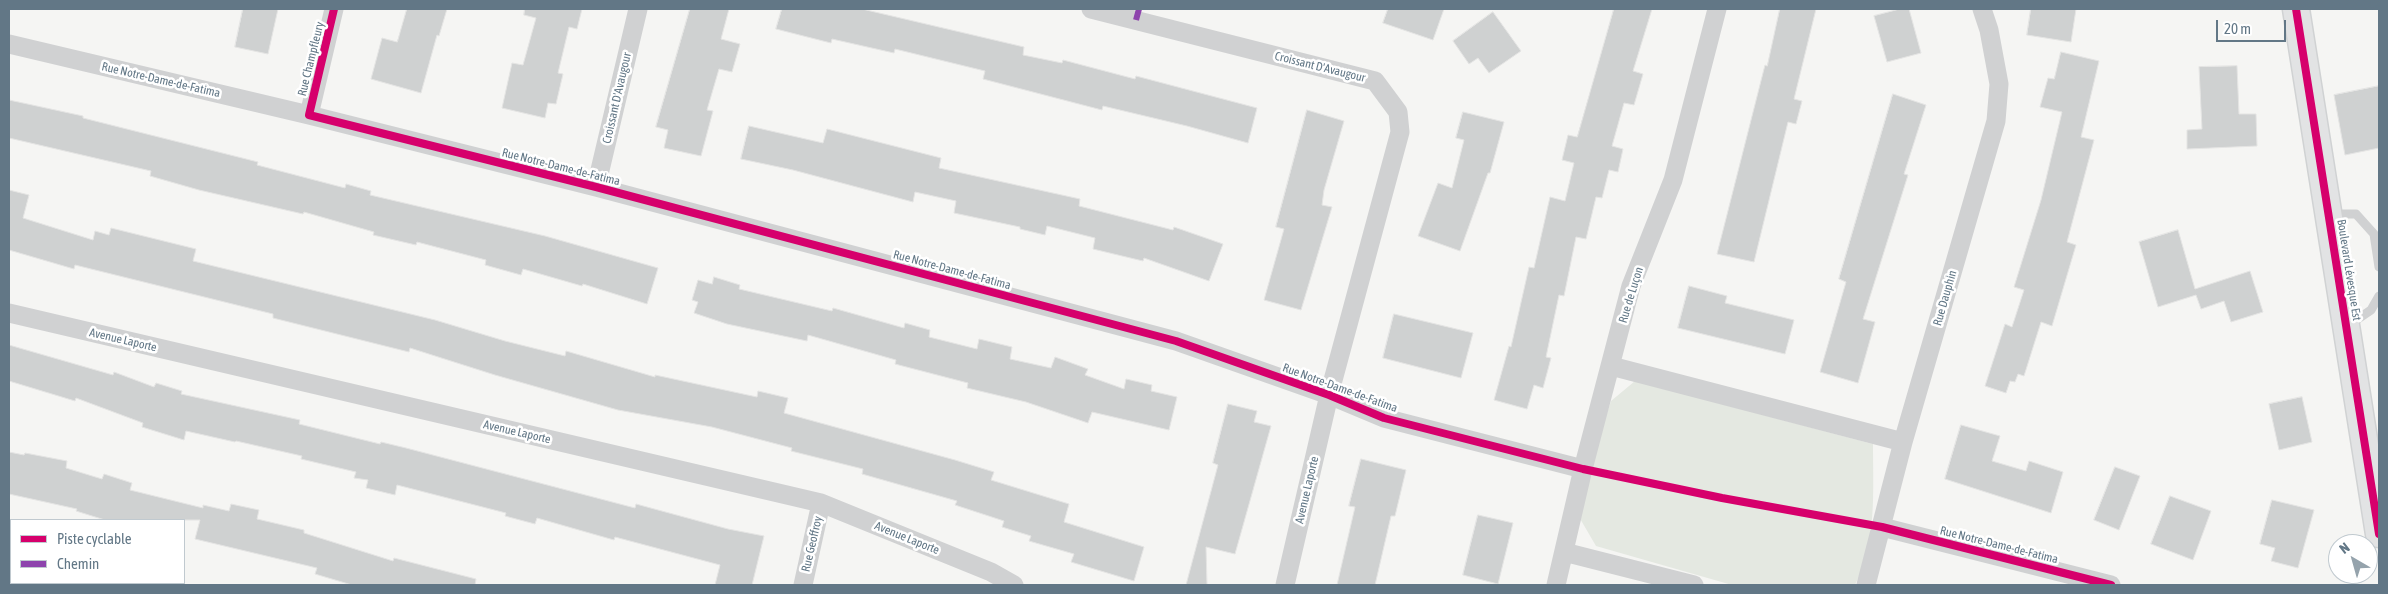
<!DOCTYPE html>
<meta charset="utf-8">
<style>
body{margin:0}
#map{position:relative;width:2388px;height:594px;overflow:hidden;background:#f5f5f3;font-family:"Asap Condensed",sans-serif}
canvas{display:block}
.frame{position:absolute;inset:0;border:10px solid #627786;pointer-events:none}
.legend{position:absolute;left:10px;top:519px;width:175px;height:65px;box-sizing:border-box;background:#fff;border:1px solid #c0c9cf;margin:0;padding:6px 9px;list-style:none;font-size:15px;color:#627786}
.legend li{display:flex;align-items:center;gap:10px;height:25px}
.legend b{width:25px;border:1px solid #c0c9cf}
.north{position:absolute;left:2328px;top:534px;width:50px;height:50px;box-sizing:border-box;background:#fff;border:1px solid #c0c9cf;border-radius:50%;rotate:322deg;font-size:14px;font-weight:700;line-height:20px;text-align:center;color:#627786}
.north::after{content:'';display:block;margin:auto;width:18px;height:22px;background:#95a3ac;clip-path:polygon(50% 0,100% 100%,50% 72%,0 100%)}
.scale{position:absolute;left:2216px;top:20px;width:70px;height:22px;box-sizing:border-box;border:2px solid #627786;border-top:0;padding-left:6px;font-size:15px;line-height:18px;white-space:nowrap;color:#627786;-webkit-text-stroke:4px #fff;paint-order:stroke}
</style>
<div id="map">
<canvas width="2388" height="594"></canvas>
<div class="frame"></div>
<ul class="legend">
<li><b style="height:6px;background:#d6006c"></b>Piste cyclable</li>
<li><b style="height:6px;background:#8e44ad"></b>Chemin</li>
</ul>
<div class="north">N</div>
<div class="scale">20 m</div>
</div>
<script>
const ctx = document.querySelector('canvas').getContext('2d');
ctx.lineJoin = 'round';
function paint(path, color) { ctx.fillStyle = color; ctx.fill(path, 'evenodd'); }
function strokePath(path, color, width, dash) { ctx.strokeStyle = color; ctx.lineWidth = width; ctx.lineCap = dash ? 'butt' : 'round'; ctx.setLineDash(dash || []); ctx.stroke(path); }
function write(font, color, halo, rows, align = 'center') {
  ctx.font = font + ' "Asap Condensed",sans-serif'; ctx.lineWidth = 5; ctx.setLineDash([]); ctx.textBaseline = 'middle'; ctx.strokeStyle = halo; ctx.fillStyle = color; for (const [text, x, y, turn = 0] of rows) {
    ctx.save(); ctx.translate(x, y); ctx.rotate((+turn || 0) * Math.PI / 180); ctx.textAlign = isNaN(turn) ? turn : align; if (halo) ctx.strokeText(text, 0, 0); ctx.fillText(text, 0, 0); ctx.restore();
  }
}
const green = new Path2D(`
 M 1635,381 L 1873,444 C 1873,491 1877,542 1855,585 L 1732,585 L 1596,546 L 1575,510 L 1611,401 Z`);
const building = new Path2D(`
 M 243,9 L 278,9 L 268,54 L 235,47 Z
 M 407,9 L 447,9 L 439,36 L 437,35 L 421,93 L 371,79 L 382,38 L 397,42 Z
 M 525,9 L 582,9 L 577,29 L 569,27 L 558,73 L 563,74 L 556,104 L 548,103 L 545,118 L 502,108 L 512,63 L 523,65 L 536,18 L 524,15 Z
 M 690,9 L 729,9 L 721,39 L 740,44 L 732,72 L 719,69 L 707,110 L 713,111 L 701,156 L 664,148 L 668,130 L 656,127 Z
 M 782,9 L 862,9 L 1024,47 L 1023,55 L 1062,63 L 1063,60 L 1135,79 L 1136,76 L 1257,108 L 1248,143 L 1187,126 L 1103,106 L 1102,110 L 983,79 L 985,71 L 895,49 L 894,53 L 832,39 L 831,43 L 776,29 Z
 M 1388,9 L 1444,9 L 1433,40 L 1383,23 Z
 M 1614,9 L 1652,9 L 1633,71 L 1643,74 L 1634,105 L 1624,103 L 1612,146 L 1623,149 L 1618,172 L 1609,170 L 1602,198 L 1596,197 L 1586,239 L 1576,237 L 1564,296 L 1559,295 L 1546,357 L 1551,358 L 1543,388 L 1534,385 L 1527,409 L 1494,400 L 1509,346 L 1511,347 L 1529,267 L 1534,268 L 1550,197 L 1565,201 L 1574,163 L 1562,160 L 1568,135 L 1577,137 Z
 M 1780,9 L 1816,9 L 1794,99 L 1802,101 L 1796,124 L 1788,122 L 1754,262 L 1717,254 L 1765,65 L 1767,66 Z
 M 1900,9 L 1909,9 L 1921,53 L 1887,62 L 1874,16 Z
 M 2031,9 L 2076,9 L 2071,42 L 2027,35 Z
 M 1493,12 L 1521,51 L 1489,73 L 1478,58 L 1469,64 L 1453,41 Z
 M 2061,52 L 2099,61 L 2081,137 L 2094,140 L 2067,242 L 2076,245 L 2052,326 L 2041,322 L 2024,376 L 2018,374 L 2015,382 L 2010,381 L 2006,393 L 1985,386 L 2005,324 L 2012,327 L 2024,290 L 2014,287 L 2041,200 L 2062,112 L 2040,107 L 2048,78 L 2054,79 Z
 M 2237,66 L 2239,114 L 2256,114 L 2257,146 L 2187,149 L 2187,130 L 2202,129 L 2199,67 Z
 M 2379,86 L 2379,148 L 2345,155 L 2334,95 Z
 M 1893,94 L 1926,105 L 1904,174 L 1908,175 L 1863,319 L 1875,322 L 1858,383 L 1820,372 L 1846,282 L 1839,279 Z
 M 9,100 L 83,116 L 83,118 L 258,162 L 257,165 L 345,188 L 346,184 L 371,191 L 370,195 L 545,236 L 658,268 L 647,304 L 583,284 L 582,286 L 523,269 L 521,275 L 485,265 L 486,260 L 417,242 L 416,245 L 373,235 L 374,232 L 304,212 L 303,214 L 199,190 L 150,176 L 151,171 L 9,138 Z
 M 1307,110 L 1344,121 L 1324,190 L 1322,205 L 1332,207 L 1301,310 L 1264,300 L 1284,229 L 1276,227 Z
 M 1463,112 L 1504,122 L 1490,173 L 1488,173 L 1460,251 L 1418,236 L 1438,183 L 1452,188 L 1464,140 L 1456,138 Z
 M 749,126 L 823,143 L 827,129 L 941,158 L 939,168 L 1080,199 L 1079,206 L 1173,230 L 1174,227 L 1223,244 L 1209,281 L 1144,258 L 1143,261 L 1093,249 L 1095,238 L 1047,226 L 1045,235 L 1020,229 L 1020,227 L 954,213 L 956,201 L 915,192 L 913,202 L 793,170 L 741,159 Z
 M 9,190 L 29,195 L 23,218 L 93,240 L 95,231 L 109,235 L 111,228 L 196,249 L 193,261 L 435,320 L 505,341 L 565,356 L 566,351 L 655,377 L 655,375 L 757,397 L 758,391 L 788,398 L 784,413 L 955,460 L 994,472 L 991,480 L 1069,504 L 1064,522 L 1144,547 L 1134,581 L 1071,562 L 1074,554 L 1029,541 L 1031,536 L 1002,527 L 1004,521 L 955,505 L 957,501 L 862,474 L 863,469 L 791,451 L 792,448 L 712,427 L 618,410 L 495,375 L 410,348 L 409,352 L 273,318 L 273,314 L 75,265 L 74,269 L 9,250 Z
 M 2178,230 L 2195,289 L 2250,271 L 2263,312 L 2231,322 L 2224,301 L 2201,309 L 2196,295 L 2158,307 L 2139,242 Z
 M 714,277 L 740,285 L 739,289 L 832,311 L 833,308 L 904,328 L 905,323 L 930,330 L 929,337 L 977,349 L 979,339 L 1012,347 L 1010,359 L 1051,368 L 1055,357 L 1088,369 L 1085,375 L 1124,389 L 1126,379 L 1152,385 L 1151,391 L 1177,397 L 1169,430 L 1092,412 L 1088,423 L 1026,402 L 967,388 L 968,383 L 895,364 L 896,360 L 808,335 L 807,341 L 727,324 L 694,313 L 698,302 L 692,300 L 698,280 L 712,284 Z
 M 1689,286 L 1727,296 L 1725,303 L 1794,320 L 1785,354 L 1678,328 Z
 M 1394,314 L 1473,333 L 1461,378 L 1383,358 Z
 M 9,345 L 113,375 L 114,372 L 154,387 L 156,383 L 182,391 L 181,394 L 300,420 L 299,424 L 380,444 L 381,442 L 406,448 L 635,508 L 636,504 L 728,529 L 764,536 L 752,585 L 715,585 L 720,565 L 615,537 L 614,540 L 537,518 L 535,524 L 505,516 L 506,513 L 397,485 L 395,495 L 366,488 L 368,480 L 354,478 L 356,472 L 301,459 L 302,456 L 236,441 L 235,442 L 186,431 L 184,440 L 142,427 L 143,423 L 76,398 L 75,401 L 9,381 Z
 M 2302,397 L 2312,442 L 2279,450 L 2269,404 Z
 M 1228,404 L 1257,411 L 1254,422 L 1271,426 L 1235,554 L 1206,547 L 1207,585 L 1186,585 L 1218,465 L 1213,463 Z
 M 1961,425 L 2000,436 L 1992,461 L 2026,471 L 2029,461 L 2063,472 L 2051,513 L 1945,479 Z
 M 9,452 L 24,455 L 25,453 L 67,461 L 66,468 L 102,479 L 104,474 L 132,483 L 130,490 L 203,508 L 203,505 L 229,511 L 231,504 L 259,510 L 257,519 L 304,530 L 304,533 L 393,561 L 394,558 L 476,579 L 475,585 L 352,585 L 315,574 L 317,568 L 195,539 L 200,520 L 105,520 L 76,511 L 77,509 L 9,494 Z
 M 1361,459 L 1406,470 L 1395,516 L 1391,516 L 1375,585 L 1337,585 L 1355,507 L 1349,506 Z
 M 2115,467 L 2140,476 L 2119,530 L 2094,520 Z
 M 2170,496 L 2211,511 L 2193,560 L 2151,544 Z
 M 2272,500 L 2314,510 L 2298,568 L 2271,561 L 2275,548 L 2260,544 Z
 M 1478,515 L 1513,523 L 1498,584 L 1463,575 Z`);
const lane = new Path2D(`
 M 2331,214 L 2356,214 L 2374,234 L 2379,267
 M 2349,325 L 2371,310 L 2379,296`);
const street = new Path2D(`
 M 1091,9 L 1375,81 L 1398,112 L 1400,132 L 1329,395 L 1285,585
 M 9,44 L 309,115 L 596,187 L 1176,341 L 1329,395 L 1384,418 L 1583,469
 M 309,115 L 334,9
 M 596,187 L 638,9
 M 9,313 L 821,503 L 991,572 L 1014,585
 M 1611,366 L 1903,442
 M 1882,527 L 2111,585
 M 1564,552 L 1694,585
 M 9,557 L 11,558
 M 116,583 L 126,585
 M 803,585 L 821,503
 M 1556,585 L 1583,469 L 1631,286 L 1673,180 L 1717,9
 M 1866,585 L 1903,442 L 1996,121 L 1999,84 L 1989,30 L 1982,9`);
const secondary = new Path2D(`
 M 2296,9 L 2379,534`);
const quiet = new Path2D(`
 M 1136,20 L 1139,9`);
const cycleway = new Path2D(`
 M 334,9 L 309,115 L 596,187 L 1176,341 L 1329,395 L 1384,418 L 1583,469 L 1722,498 L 1882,527 L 2111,585
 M 2296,9 L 2379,534`);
const streetNames = [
 ["Rue Champfleury",311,59,-76],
 ["Croissant D'Avaugour",1320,67,14],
 ["Rue Notre-Dame-de-Fatima",161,80,13],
 ["Croissant D'Avaugour",617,98,-77],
 ["Rue Notre-Dame-de-Fatima",561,167,14],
 ["Rue Notre-Dame-de-Fatima",952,270,15],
 ["Boulevard Lévesque Est",2349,270,81],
 ["Rue de Luçon",1631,295,-73],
 ["Rue Dauphin",1945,298,-74],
 ["Avenue Laporte",123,340,13],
 ["Rue Notre-Dame-de-Fatima",1340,388,20],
 ["Avenue Laporte",517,432,13],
 ["Avenue Laporte",1307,490,-77],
 ["Avenue Laporte",907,538,22],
 ["Rue Geoffroy",812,544,-77],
 ["Rue Notre-Dame-de-Fatima",1999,545,14]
];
paint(green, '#e4e8e1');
paint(building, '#cfd1d1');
strokePath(building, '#e4e4e3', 1);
strokePath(secondary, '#d0d2d3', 29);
strokePath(lane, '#d0d1d2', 9);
strokePath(street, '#d0d1d2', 19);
strokePath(secondary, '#e2e3e4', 26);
strokePath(quiet, '#8e44ad', 6, [12, 6]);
strokePath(cycleway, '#d6006c', 8);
write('12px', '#627786', '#fff', streetNames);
</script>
